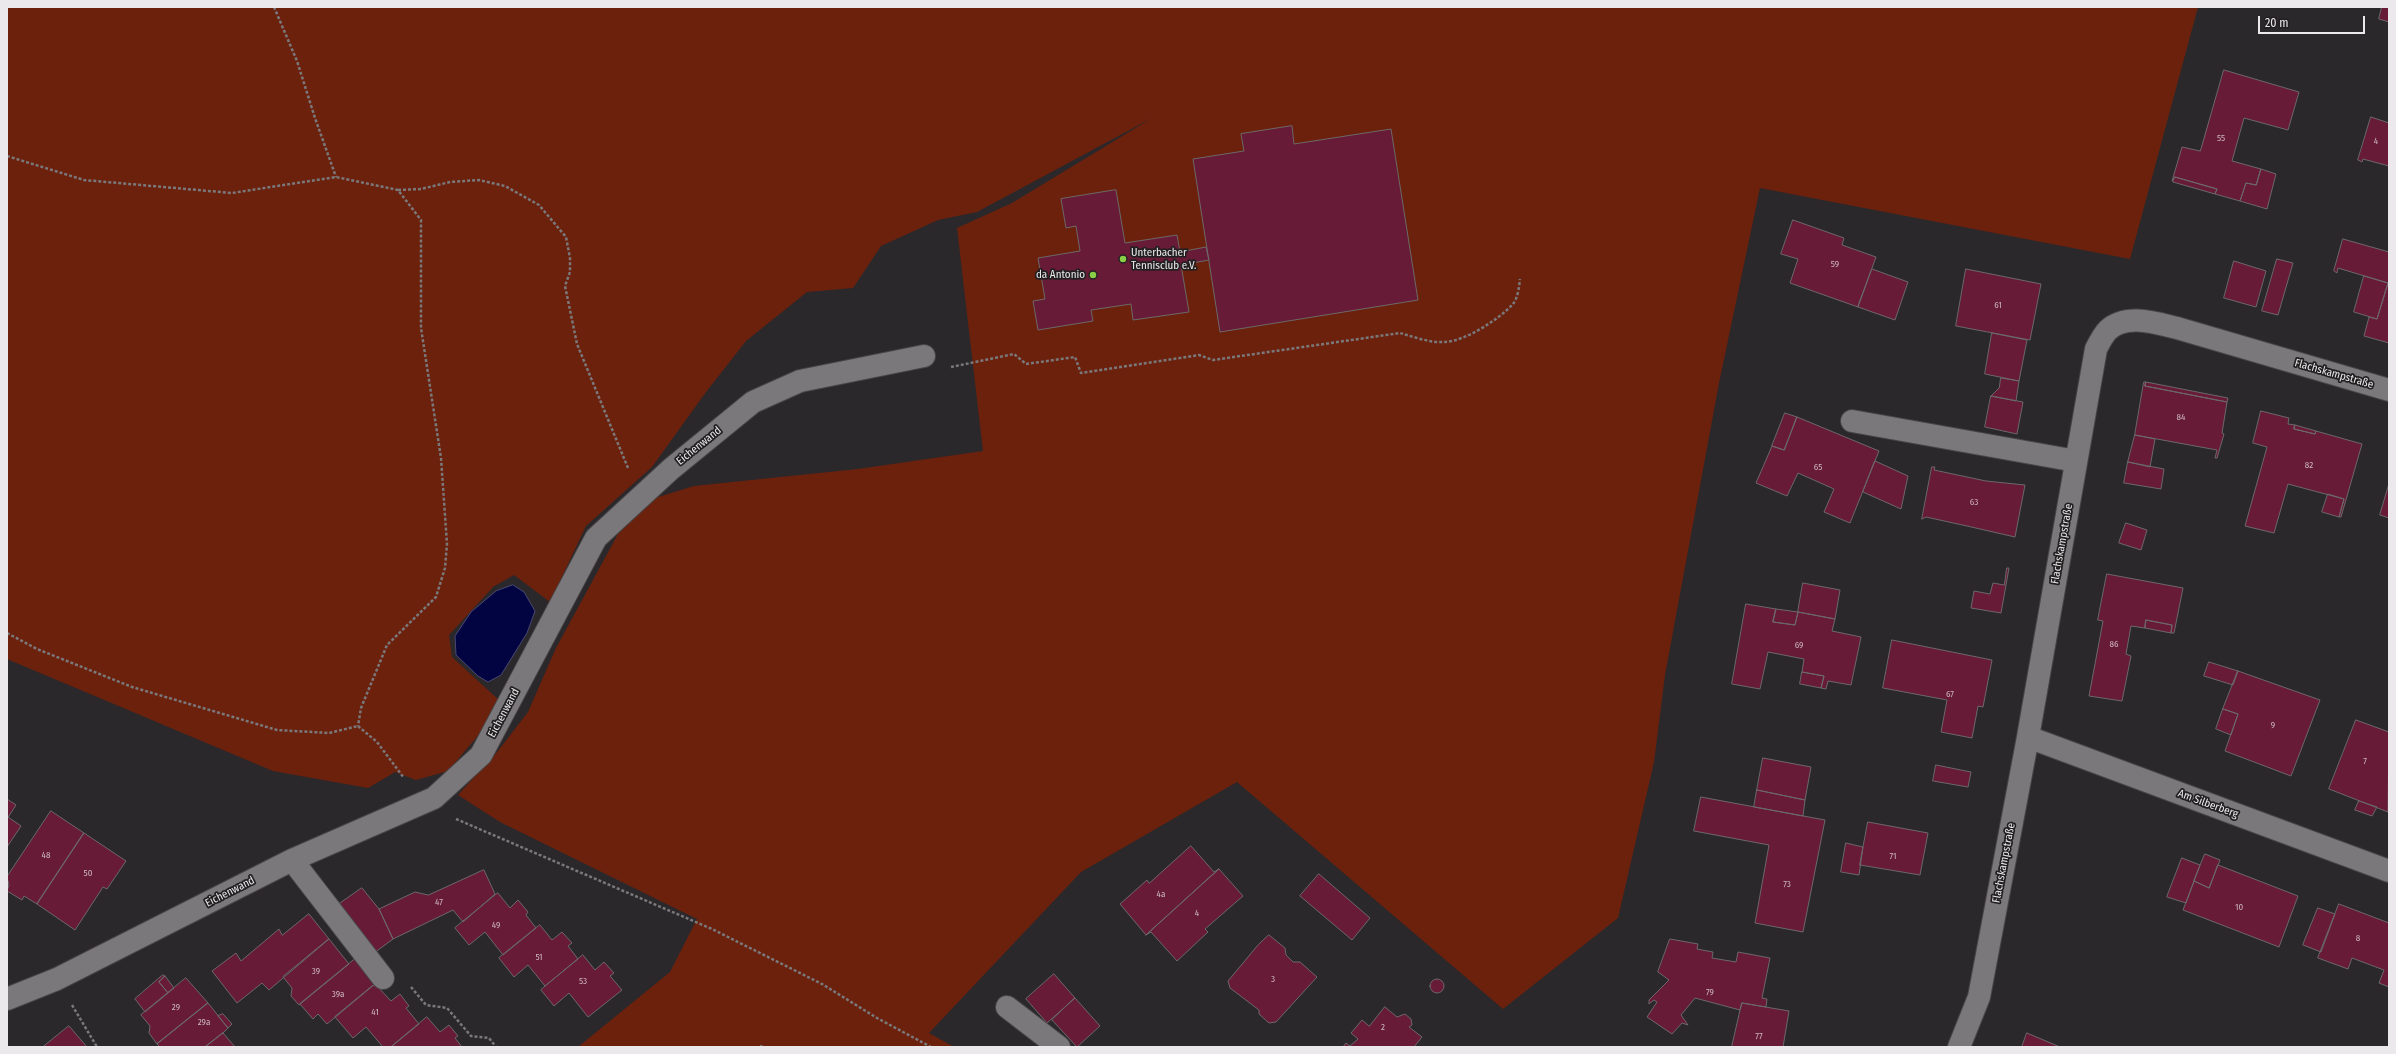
<!DOCTYPE html>
<meta charset="utf-8">
<style>
body{margin:0}
#map{position:relative;width:2396px;height:1054px;overflow:hidden;background:#2b282b;font-family:"Fira Sans Condensed",sans-serif}
canvas{display:block}
.frame{position:absolute;inset:0;border:8px solid #ebe9eb;pointer-events:none}
.scale{position:absolute;left:2258px;top:16px;width:107px;height:18px;box-sizing:border-box;border:2px solid #ebe9eb;border-top:0;padding-left:5px;font-size:12px;line-height:14px;white-space:nowrap;color:#ebe9eb;-webkit-text-stroke:3px #221f21;paint-order:stroke}
</style>
<div id="map">
<canvas width="2396" height="1054"></canvas>
<div class="frame"></div>
<div class="scale">20 m</div>
</div>
<script>
const ctx = document.querySelector('canvas').getContext('2d');
ctx.lineJoin = 'round';
function paint(path, color) { ctx.fillStyle = color; ctx.fill(path, 'evenodd'); }
function strokePath(path, color, width, dash) { ctx.strokeStyle = color; ctx.lineWidth = width; ctx.lineCap = dash ? 'butt' : 'round'; ctx.setLineDash(dash || []); ctx.stroke(path); }
function write(font, color, halo, rows, align = 'center') {
  ctx.font = font + ' "Fira Sans Condensed",sans-serif'; ctx.lineWidth = 3.5; ctx.setLineDash([]); ctx.textBaseline = 'middle'; ctx.strokeStyle = halo; ctx.fillStyle = color; for (const [text, x, y, turn = 0] of rows) {
    ctx.save(); ctx.translate(x, y); ctx.rotate((+turn || 0) * Math.PI / 180); ctx.textAlign = isNaN(turn) ? turn : align; if (halo) ctx.strokeText(text, 0, 0); ctx.fillText(text, 0, 0); ctx.restore();
  }
}
const green = new Path2D(`
 M 7,7 L 2198,7 L 2130,259 L 1760,188 L 1719,383 L 1665,675 L 1654,762 L 1618,918 L 1503,1009 L 1237,782 L 1081,872 L 929,1033 L 954,1047 L 578,1047 L 670,972 L 697,919 L 500,822 L 458,795 L 498,751 L 528,712 L 556,648 L 618,534 L 655,498 L 694,486 L 858,469 L 983,451 L 957,228 L 1012,203 L 1152,118 L 977,212 L 938,220 L 881,246 L 853,288 L 807,292 L 746,341 L 706,392 L 652,467 L 586,526 L 550,602 L 514,575 L 493,587 L 449,635 L 452,657 L 501,702 L 481,732 L 448,771 L 416,780 L 395,772 L 368,788 L 273,771 L 7,659 Z`);
const water = new Path2D(`
 M 513,585 L 524,592 L 535,611 L 527,633 L 501,675 L 488,682 L 478,676 L 456,655 L 455,636 L 471,612 L 496,591 Z`);
const building = new Path2D(`
 M 2382,7 L 2389,7 L 2389,22 L 2379,19 Z
 M 2224,70 L 2299,92 L 2288,130 L 2244,118 L 2232,161 L 2261,169 L 2256,185 L 2246,183 L 2240,201 L 2215,194 L 2217,189 L 2175,177 L 2172,181 L 2182,147 L 2200,151 Z
 M 2371,117 L 2389,123 L 2389,166 L 2363,159 L 2362,162 L 2358,160 Z
 M 1292,126 L 1294,144 L 1391,129 L 1418,300 L 1220,332 L 1193,159 L 1244,151 L 1241,134 Z
 M 2261,169 L 2276,174 L 2267,209 L 2240,201 L 2246,183 L 2256,185 Z
 M 2175,177 L 2217,189 L 2215,194 L 2173,182 Z
 M 1116,190 L 1125,243 L 1177,235 L 1180,252 L 1206,247 L 1209,260 L 1181,265 L 1189,312 L 1133,320 L 1131,304 L 1091,310 L 1093,321 L 1038,330 L 1033,301 L 1045,299 L 1038,258 L 1080,251 L 1076,226 L 1066,228 L 1061,199 Z
 M 1793,220 L 1844,238 L 1842,245 L 1876,257 L 1858,307 L 1790,283 L 1798,259 L 1781,254 Z
 M 2343,239 L 2389,252 L 2389,343 L 2364,336 L 2369,317 L 2377,319 L 2388,283 L 2338,268 L 2337,273 L 2334,271 Z
 M 2277,259 L 2293,263 L 2278,315 L 2262,311 Z
 M 2234,261 L 2266,271 L 2256,307 L 2224,298 Z
 M 1872,269 L 1908,282 L 1895,320 L 1858,307 Z
 M 1966,269 L 2041,284 L 2030,340 L 1956,326 Z
 M 2364,276 L 2388,283 L 2377,319 L 2354,312 Z
 M 1992,333 L 2027,340 L 2019,381 L 1985,374 Z
 M 2001,378 L 2019,381 L 2016,401 L 1991,396 L 1999,388 Z
 M 2144,382 L 2146,382 L 2145,386 L 2227,402 L 2222,433 L 2224,434 L 2217,458 L 2215,458 L 2217,450 L 2135,435 Z
 M 2146,382 L 2228,398 L 2227,402 L 2145,386 Z
 M 1991,396 L 2023,402 L 2017,434 L 1985,427 Z
 M 2261,411 L 2289,418 L 2288,424 L 2295,425 L 2294,429 L 2315,434 L 2316,431 L 2362,444 L 2341,517 L 2339,517 L 2344,499 L 2288,484 L 2274,533 L 2245,526 L 2267,447 L 2253,443 Z
 M 1785,413 L 1797,417 L 1784,450 L 1772,446 Z
 M 1797,417 L 1879,451 L 1850,523 L 1824,512 L 1834,489 L 1798,473 L 1787,496 L 1756,483 L 1772,446 L 1784,450 Z
 M 2295,425 L 2316,431 L 2315,434 L 2294,429 Z
 M 2135,435 L 2155,439 L 2150,467 L 2128,462 Z
 M 1875,461 L 1908,476 L 1901,509 L 1863,492 Z
 M 2128,462 L 2164,469 L 2161,489 L 2124,483 Z
 M 1932,467 L 1935,467 L 1934,470 L 1986,481 L 2025,485 L 2015,537 L 1967,526 L 1926,517 L 1922,519 Z
 M 2389,484 L 2389,518 L 2380,515 Z
 M 2328,494 L 2344,499 L 2339,517 L 2322,512 Z
 M 2126,523 L 2147,530 L 2141,550 L 2119,543 Z
 M 2007,568 L 2009,568 L 2001,613 L 1971,608 L 1974,591 L 1990,594 L 1993,583 L 2004,585 Z
 M 2107,574 L 2183,588 L 2174,633 L 2171,633 L 2172,625 L 2146,620 L 2145,628 L 2131,626 L 2126,654 L 2131,656 L 2122,701 L 2089,696 L 2103,621 L 2098,620 Z
 M 1803,583 L 1840,590 L 1835,619 L 1798,612 Z
 M 1746,604 L 1776,609 L 1773,622 L 1795,625 L 1798,612 L 1835,619 L 1832,631 L 1861,637 L 1851,685 L 1828,681 L 1826,689 L 1821,688 L 1824,676 L 1802,672 L 1804,659 L 1768,652 L 1760,689 L 1732,684 Z
 M 1776,609 L 1798,612 L 1795,625 L 1773,622 Z
 M 2146,620 L 2172,625 L 2171,633 L 2145,628 Z
 M 1892,640 L 1992,660 L 1983,707 L 1978,706 L 1972,738 L 1941,732 L 1947,700 L 1883,688 Z
 M 2209,662 L 2238,671 L 2233,685 L 2204,676 Z
 M 2238,671 L 2320,700 L 2291,776 L 2225,751 L 2238,714 L 2223,709 Z
 M 1802,672 L 1824,676 L 1821,688 L 1800,684 Z
 M 2223,709 L 2238,714 L 2231,735 L 2216,729 Z
 M 2356,720 L 2389,732 L 2388,812 L 2329,789 Z
 M 1763,758 L 1811,767 L 1805,800 L 1757,790 Z
 M 1936,765 L 1971,772 L 1968,787 L 1933,781 Z
 M 1757,790 L 1805,800 L 1803,816 L 1754,807 Z
 M 1701,797 L 1825,820 L 1803,932 L 1755,923 L 1769,845 L 1694,831 Z
 M 7,799 L 16,805 L 7,819 Z
 M 2359,801 L 2377,807 L 2372,816 L 2355,810 Z
 M 51,811 L 84,833 L 37,904 L 24,896 L 22,900 L 7,891 L 9,885 L 7,877 Z
 M 8,817 L 21,826 L 7,847 L 7,819 Z
 M 1868,822 L 1928,833 L 1920,875 L 1860,865 Z
 M 84,833 L 126,861 L 107,889 L 103,887 L 75,930 L 37,904 Z
 M 1846,843 L 1863,847 L 1859,875 L 1841,872 Z
 M 1191,846 L 1214,872 L 1219,869 L 1146,935 L 1120,904 L 1147,880 L 1149,883 Z
 M 2205,854 L 2220,860 L 2209,888 L 2194,881 Z
 M 2182,858 L 2200,865 L 2186,903 L 2167,897 Z
 M 2218,865 L 2298,896 L 2279,947 L 2183,910 L 2194,881 L 2209,888 Z
 M 1219,869 L 1243,896 L 1205,929 L 1208,932 L 1177,961 L 1151,932 L 1146,935 Z
 M 484,870 L 495,894 L 463,922 L 453,910 L 393,939 L 379,909 L 415,892 L 428,895 Z
 M 1319,874 L 1370,918 L 1352,940 L 1300,896 Z
 M 362,888 L 379,909 L 393,939 L 374,953 L 335,907 Z
 M 498,893 L 510,908 L 518,900 L 528,912 L 526,915 L 536,928 L 503,955 L 485,932 L 469,945 L 455,928 Z
 M 2339,904 L 2389,923 L 2389,987 L 2379,983 L 2384,970 L 2352,958 L 2348,969 L 2318,958 Z
 M 2318,908 L 2335,914 L 2321,952 L 2303,945 Z
 M 309,914 L 329,939 L 269,990 L 262,983 L 237,1003 L 212,971 L 236,953 L 241,961 L 279,929 L 282,935 Z
 M 540,925 L 552,940 L 562,932 L 572,943 L 568,946 L 578,959 L 545,986 L 528,965 L 514,977 L 499,958 Z
 M 1269,935 L 1285,948 L 1286,955 L 1293,962 L 1300,962 L 1317,977 L 1276,1022 L 1269,1023 L 1259,1014 L 1259,1010 L 1230,988 L 1228,981 L 1258,945 Z
 M 329,939 L 349,964 L 299,1005 L 291,996 L 292,988 L 283,977 Z
 M 1670,939 L 1698,944 L 1697,949 L 1713,952 L 1712,958 L 1736,962 L 1738,952 L 1770,958 L 1762,998 L 1767,999 L 1766,1007 L 1742,1003 L 1740,1010 L 1695,998 L 1681,1015 L 1688,1025 L 1682,1023 L 1672,1034 L 1647,1017 L 1657,1002 L 1654,1000 L 1649,1004 L 1649,1000 L 1669,980 L 1658,972 Z
 M 583,955 L 595,970 L 604,962 L 614,973 L 610,976 L 622,990 L 588,1017 L 569,993 L 554,1006 L 541,990 Z
 M 355,959 L 375,984 L 327,1024 L 318,1014 L 313,1019 L 300,1004 Z
 M 1054,974 L 1075,998 L 1047,1023 L 1026,999 Z
 M 163,975 L 165,976 L 159,982 L 168,993 L 145,1012 L 135,999 Z
 M 165,976 L 174,988 L 168,993 L 159,982 Z
 M 186,978 L 208,1003 L 157,1044 L 149,1033 L 150,1026 L 141,1015 Z
 M1430 986a7 7 0 1 1 14 0a7 7 0 1 1-14 0Z
 M 375,984 L 391,1001 L 400,994 L 409,1006 L 406,1008 L 419,1024 L 391,1047 L 383,1047 L 366,1027 L 353,1038 L 335,1017 Z
 M 1075,998 L 1100,1026 L 1077,1047 L 1052,1020 Z
 M 208,1003 L 228,1028 L 223,1033 L 205,1047 L 160,1047 L 157,1044 Z
 M 1742,1003 L 1789,1011 L 1783,1047 L 1732,1047 Z
 M 1385,1007 L 1397,1017 L 1405,1014 L 1411,1019 L 1412,1025 L 1409,1027 L 1422,1037 L 1414,1047 L 1343,1047 L 1346,1043 L 1350,1046 L 1358,1039 L 1351,1033 L 1362,1020 L 1369,1026 Z
 M 223,1014 L 232,1024 L 228,1028 L 218,1016 Z
 M 427,1017 L 440,1032 L 449,1025 L 458,1036 L 455,1038 L 462,1047 L 391,1047 Z
 M 69,1026 L 87,1047 L 43,1047 Z
 M 223,1033 L 235,1047 L 205,1047 Z
 M 2027,1033 L 2060,1047 L 2022,1047 Z`);
const path = new Path2D(`
 M 274,7 L 297,61 L 315,118 L 336,177
 M 7,156 L 84,180 L 232,193 L 336,177 L 398,190 L 421,220 L 421,328 L 441,458 L 447,544 L 445,568 L 436,597 L 387,645 L 361,708 L 358,726
 M 398,190 L 421,189 L 450,182 L 479,180 L 505,186 L 539,205 L 566,237 L 570,258 L 570,272 L 565,286 L 577,344 L 628,468
 M 951,367 L 1014,354 L 1026,364 L 1075,357 L 1081,373 L 1199,355 L 1213,360 L 1400,333 C 1414,337 1430,343 1445,342 C 1465,341 1498,320 1512,305 C 1518,299 1519,287 1520,279
 M 7,633 L 37,649 L 132,687 L 277,730 L 329,733 L 358,726
 M 358,726 L 377,742 L 404,778
 M 456,819 L 712,929 L 822,984 L 877,1018 L 931,1047
 M 411,987 L 426,1005 L 447,1008 L 471,1036 L 489,1038 L 496,1047
 M 72,1005 L 97,1047
 M 760,1046 L 763,1047`);
const minor = new Path2D(`
 M 1852,421 L 2076,461
 M 2028,737 L 2389,871
 M 292,860 L 383,978
 M 7,999 L 57,979 L 292,860 L 434,798 L 481,755 L 596,538 L 671,469 L 753,402 L 800,381 L 924,356
 M 1007,1007 L 1059,1047
 M 1959,1047 L 1979,997 L 2028,737 L 2096,349 C 2099,343 2103,335 2108,330 C 2126,313 2156,323 2177,328 L 2389,390`);
const markers = [
 [1123,259,4,"#8ace47"],
 [1093,275,4,"#8ace47"]
];
const numberNames = [
 ["55",2221,138],
 ["4",2376,141],
 ["59",1835,264],
 ["61",1998,305],
 ["84",2181,417],
 ["82",2309,465],
 ["65",1818,467],
 ["63",1974,502],
 ["86",2114,644],
 ["69",1799,645],
 ["67",1950,694],
 ["9",2273,725],
 ["7",2365,761],
 ["48",46,855],
 ["71",1893,856],
 ["50",88,873],
 ["73",1787,884],
 ["4a",1161,894],
 ["47",439,902],
 ["10",2239,907],
 ["4",1197,913],
 ["49",496,925],
 ["8",2358,938],
 ["51",539,957],
 ["39",316,971],
 ["3",1273,979],
 ["53",583,981],
 ["79",1710,992],
 ["39a",338,994],
 ["29",176,1007],
 ["41",375,1012],
 ["29a",204,1022],
 ["2",1383,1027],
 ["77",1759,1036]
];
const poiNames = [
 ["Unterbacher",1131,253],
 ["Tennisclub e.V.",1131,266],
 ["da Antonio",1085,275,"right"]
];
const streetNames = [
 ["Flachskampstraße",2334,374,16],
 ["Eichenwand",699,446,-39],
 ["Flachskampstraße",2062,544,-80],
 ["Eichenwand",504,713,-62],
 ["Am Silberberg",2208,804,20],
 ["Flachskampstraße",2004,863,-79],
 ["Eichenwand",230,892,-27]
];
paint(green, '#6c210d');
paint(water, '#020341');
strokePath(water, '#484874', 1);
paint(building, '#681b36');
strokePath(building, '#6c6869', 1);
strokePath(minor, '#484547', 24);
strokePath(path, '#7a787a', 2.5, [3, 2]);
strokePath(minor, '#7b787b', 22);
for (const [x, y, r, color] of markers) { const dot = new Path2D(); dot.arc(x, y, r, 0, 2 * Math.PI); ctx.fillStyle = color; ctx.fill(dot); strokePath(dot, '#221f21', 1.5); }
write('9px', '#cab6be', null, numberNames);
write('11px', '#ebe9eb', '#221f21', poiNames, 'left');
write('11px', '#ebe9eb', '#221f21', streetNames);
</script>
